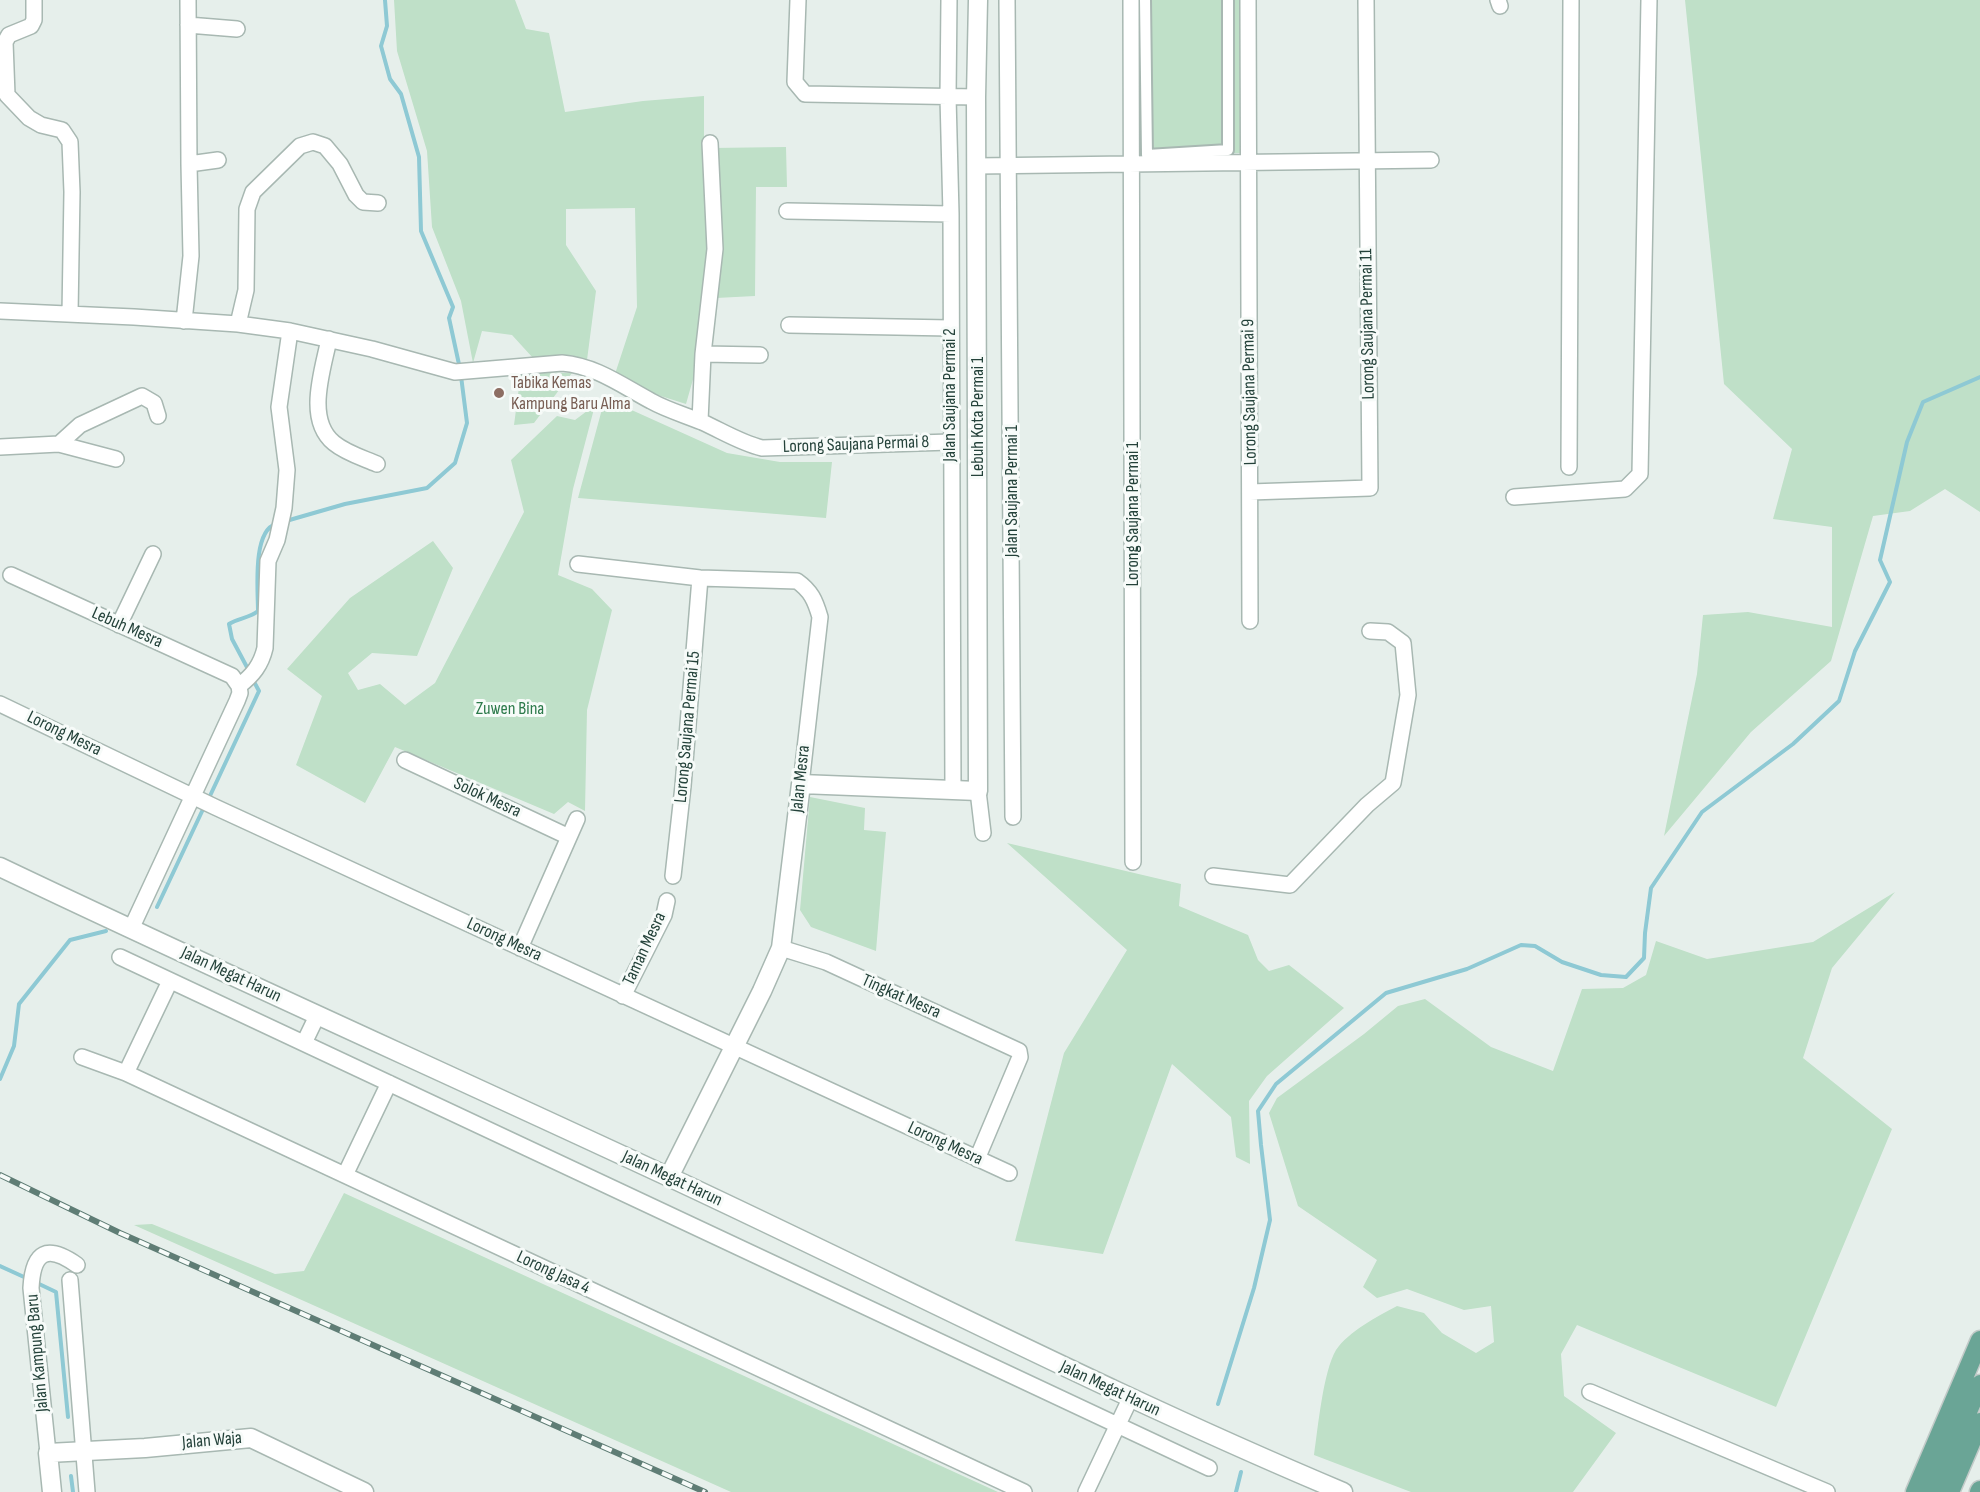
<!DOCTYPE html>
<style>
body{margin:0}
canvas{display:block;background:#e6efeb}
</style>
<canvas width="1980" height="1492"></canvas>
<script>
const ctx = document.querySelector('canvas').getContext('2d');
ctx.lineJoin = 'round';
function paint(path, color) { ctx.fillStyle = color; ctx.fill(path, 'evenodd'); }
function strokePath(path, color, width, dash) { ctx.strokeStyle = color; ctx.lineWidth = width; ctx.lineCap = dash ? 'butt' : 'round'; ctx.setLineDash(dash || []); ctx.stroke(path); }
function write(font, color, halo, rows, align = 'center') {
  ctx.font = font + ' "Sofia Sans Condensed",sans-serif'; ctx.lineWidth = 6; ctx.setLineDash([]); ctx.textBaseline = 'middle'; ctx.strokeStyle = halo; ctx.fillStyle = color; for (const [text, x, y, turn = 0] of rows) {
    ctx.save(); ctx.translate(x, y); ctx.rotate((+turn || 0) * Math.PI / 180); ctx.textAlign = isNaN(turn) ? turn : align; if (halo) ctx.strokeText(text, 0, 0); ctx.fillText(text, 0, 0); ctx.restore();
  }
}
const green = new Path2D(`
 M 394,0 L 515,0 L 526,29 L 549,33 L 565,112 L 643,101 L 704,96 L 704,138 L 712,148 L 786,147 L 787,187 L 756,187 L 755,296 L 716,298 L 686,404 L 645,391 L 615,374 L 637,307 L 635,208 L 566,209 L 566,245 L 596,291 L 587,360 L 571,355 L 533,358 L 512,335 L 482,331 L 473,363 L 461,301 L 432,227 L 427,151 L 397,51 Z
 M 1140,0 L 1241,0 L 1241,153 L 1141,157 Z
 M 1685,0 L 1980,0 L 1980,512 L 1945,489 L 1910,511 L 1873,516 L 1831,661 L 1751,732 L 1664,836 L 1697,674 L 1703,615 L 1748,612 L 1832,627 L 1832,527 L 1773,519 L 1792,449 L 1724,384 Z
 M 521,372 L 572,373 L 534,423 L 514,425 Z
 M 605,398 L 727,453 L 780,462 L 832,462 L 826,518 L 578,498 Z
 M 595,405 L 573,489 L 558,575 L 592,589 L 612,610 L 587,710 L 585,811 L 568,802 L 554,814 L 395,747 L 365,803 L 296,765 L 322,696 L 287,669 L 350,598 L 433,541 L 453,568 L 417,656 L 372,653 L 348,673 L 358,690 L 380,684 L 405,705 L 435,683 L 524,512 L 511,460 L 557,416 L 575,420 Z
 M 810,797 L 865,808 L 864,830 L 886,832 L 876,951 L 811,927 L 800,910 Z
 M 1007,843 L 1181,884 L 1179,906 L 1248,935 L 1258,960 L 1269,971 L 1289,965 L 1344,1008 L 1267,1076 L 1249,1101 L 1250,1164 L 1236,1157 L 1231,1117 L 1172,1064 L 1103,1254 L 1015,1241 L 1064,1053 L 1127,950 Z
 M 1895,892 L 1832,968 L 1803,1058 L 1892,1129 L 1776,1407 L 1577,1325 L 1561,1354 L 1564,1396 L 1616,1433 L 1573,1492 L 1411,1492 L 1314,1455 C 1318,1428 1323,1372 1336,1350 C 1348,1332 1378,1316 1397,1306 L 1424,1313 L 1442,1333 L 1476,1353 L 1494,1342 L 1491,1306 L 1464,1310 L 1407,1289 L 1377,1298 L 1363,1287 L 1377,1260 L 1298,1206 L 1269,1113 L 1277,1098 L 1364,1034 L 1398,1006 L 1425,999 L 1491,1047 L 1553,1071 L 1582,989 L 1623,988 L 1646,975 L 1656,941 L 1707,959 L 1813,942 Z
 M 344,1193 L 998,1492 L 731,1492 L 134,1225 L 152,1224 L 275,1274 L 304,1271 Z`);
const stream = new Path2D(`
 M 385,0 L 387,26 L 381,46 L 390,79 L 401,94 L 419,157 L 421,231 L 453,307 L 449,318 L 460,369
 M 286,521 L 345,504 L 427,488 L 455,463 L 467,423 L 461,376
 M 249,671 L 232,639 L 229,624 C 238,618 250,618 258,611 C 258,591 252,531 276,524
 M 209,798 L 259,691 L 252,678
 M 157,907 L 205,805
 M 0,1079 L 14,1046 L 19,1004 L 70,940 L 106,931
 M 0,1266 L 24,1277
 M 37,1283 L 56,1292 L 68,1417
 M 1218,1404 L 1254,1288 L 1270,1220 L 1261,1145 L 1258,1111 L 1276,1084 L 1386,993 L 1467,969 L 1521,945 L 1535,946 L 1562,962 L 1601,975 L 1626,977 L 1644,958 L 1645,933 L 1651,888 L 1702,812 L 1793,744 L 1839,701 L 1855,651 L 1890,582 L 1880,560 L 1907,442 L 1923,402 L 1980,377
 M 71,1476 L 73,1492
 M 1236,1492 L 1241,1472`);
const pedestrian = new Path2D(`
 M 1145,0 L 1147,155 L 1228,150 L 1228,0`);
const minor = new Path2D(`
 M 34,0 L 34,20 L 31,26 L 9,35 L 5,42 L 7,95 L 29,118 L 41,125 L 62,130 L 70,142 L 72,192 L 70,314
 M 188,0 L 189,164
 M 798,0 L 795,82 L 805,94 L 976,97
 M 949,0 L 948,97 L 951,214 L 953,790
 M 1007,0 L 1013,817
 M 1131,0 L 1133,862
 M 1248,0 L 1250,621
 M 1498,0 L 1500,6
 M 188,25 L 237,29
 M 977,166 L 1431,160
 M 787,211 L 951,214
 M 0,311 L 134,317 L 238,324 L 290,331 L 372,349 L 455,372 L 562,363 C 596,366 621,385 651,401 C 667,410 685,415 702,422 C 722,431 741,443 762,448 L 950,442
 M 184,321 L 191,256 L 189,164 L 218,160
 M 238,324 L 246,290 L 247,209 L 253,192 L 300,146 L 313,142 L 325,146 L 340,164 L 356,195 L 363,202 L 378,203
 M 789,325 L 950,328
 M 329,339 C 323,370 305,419 334,443 C 346,453 363,458 377,464
 M 703,354 L 715,249 L 710,143
 M 700,421 L 703,354 L 760,355
 M 59,444 L 116,459
 M 0,447 L 59,444 L 80,425 L 142,396 L 154,403 L 158,416
 M 1569,467 L 1571,0
 M 1250,492 L 1370,488 L 1366,0
 M 1514,497 L 1625,489 L 1640,474 L 1649,0
 M 578,564 L 700,578 L 797,581 C 811,591 815,600 820,617 L 801,784
 M 11,575 L 232,676 L 239,686
 M 119,625 L 153,554
 M 239,686 C 253,675 261,665 265,648 L 268,561 L 277,540 L 284,508 L 287,470 L 279,407 L 290,331
 M 0,704 L 215,807 L 1009,1173
 M 405,760 L 569,837
 M 978,791 L 983,833
 M 673,876 L 683,786 L 700,578
 M 1213,876 L 1290,885 L 1367,805 L 1393,783 L 1408,695 L 1403,643 L 1388,632 L 1370,631
 M 131,929 L 237,701 L 240,693 L 239,686
 M 520,948 L 577,819
 M 781,948 L 826,962 L 1019,1051 L 1020,1057 L 977,1159
 M 120,957 L 1209,1468
 M 623,996 L 664,915 L 667,901
 M 304,1043 L 317,1016
 M 82,1057 L 126,1073 L 1024,1492
 M 126,1073 L 170,981
 M 345,1175 L 389,1083
 M 70,1280 L 87,1492
 M 1590,1392 L 1827,1492
 M 48,1453 L 31,1288 C 33,1251 47,1244 77,1265
 M 1086,1492 L 1130,1399`);
const tertiary = new Path2D(`
 M 0,867 C 222,973 446,1073 669,1177 C 894,1282 1114,1396 1343,1492
 M 669,1177 L 762,991 L 781,948 L 801,784 L 978,791 L 976,97 L 978,0
 M 52,1492 L 48,1453 L 145,1448 L 251,1438 L 364,1492`);
const primary = new Path2D(`
 M 1915,1492 L 1980,1340
 M 1933,1492 L 1980,1384
 M 1950,1492 L 1980,1422
 M 1979,1492 L 1980,1490`);
const rail = new Path2D(`
 M 0,1175 L 120,1233 L 705,1492`);
const markers = [
 [499,393,6,"#8d6e63"]
];
const streetNames = [
 ["Lorong Saujana Permai 11",1368,324,-91],
 ["Lorong Saujana Permai 9",1250,392,-91],
 ["Jalan Saujana Permai 2",950,395,-90],
 ["Lebuh Kota Permai 1",978,417,-90],
 ["Lorong Saujana Permai 8",856,445,-2],
 ["Jalan Saujana Permai 1",1012,491,-90],
 ["Lorong Saujana Permai 1",1133,514,-90],
 ["Lebuh Mesra",127,628,24],
 ["Lorong Saujana Permai 15",688,727,-85],
 ["Lorong Mesra",64,734,26],
 ["Jalan Mesra",801,779,-84],
 ["Solok Mesra",487,798,25],
 ["Lorong Mesra",504,940,25],
 ["Taman Mesra",645,949,-65],
 ["Jalan Megat Harun",231,975,25],
 ["Tingkat Mesra",901,997,24],
 ["Lorong Mesra",945,1144,25],
 ["Jalan Megat Harun",672,1179,25],
 ["Lorong Jasa 4",553,1273,25],
 ["Jalan Kampung Baru",38,1353,-95],
 ["Jalan Megat Harun",1110,1389,25],
 ["Jalan Waja",212,1441,-5]
];
const educationNames = [
 ["Tabika Kemas",511,383],
 ["Kampung Baru Alma",511,404]
];
const parkNames = [
 ["Zuwen Bina",510,709]
];
paint(green, '#bfe0c8');
strokePath(stream, '#8ec9d4', 4);
strokePath(pedestrian, '#a8b8b2', 14);
strokePath(minor, '#a8b8b2', 18);
strokePath(tertiary, '#a8b8b2', 21);
strokePath(primary, '#c2cac8', 21);
strokePath(pedestrian, '#fff', 10);
strokePath(minor, '#fff', 15);
strokePath(tertiary, '#fff', 18);
strokePath(primary, '#6aa596', 18);
strokePath(rail, '#5f7d75', 6);
strokePath(rail, '#f7fbf9', 4, [11]);
for (const [x, y, r, color] of markers) { const dot = new Path2D(); dot.arc(x, y, r, 0, 2 * Math.PI); ctx.fillStyle = color; ctx.fill(dot); strokePath(dot, '#f7fbf9', 2); }
write('18px', '#24423a', '#f7fbf9', streetNames);
write('18px', '#785e54', '#f7fbf9', educationNames, 'left');
write('18px', '#2d7a4b', '#f7fbf9', parkNames);
</script>
